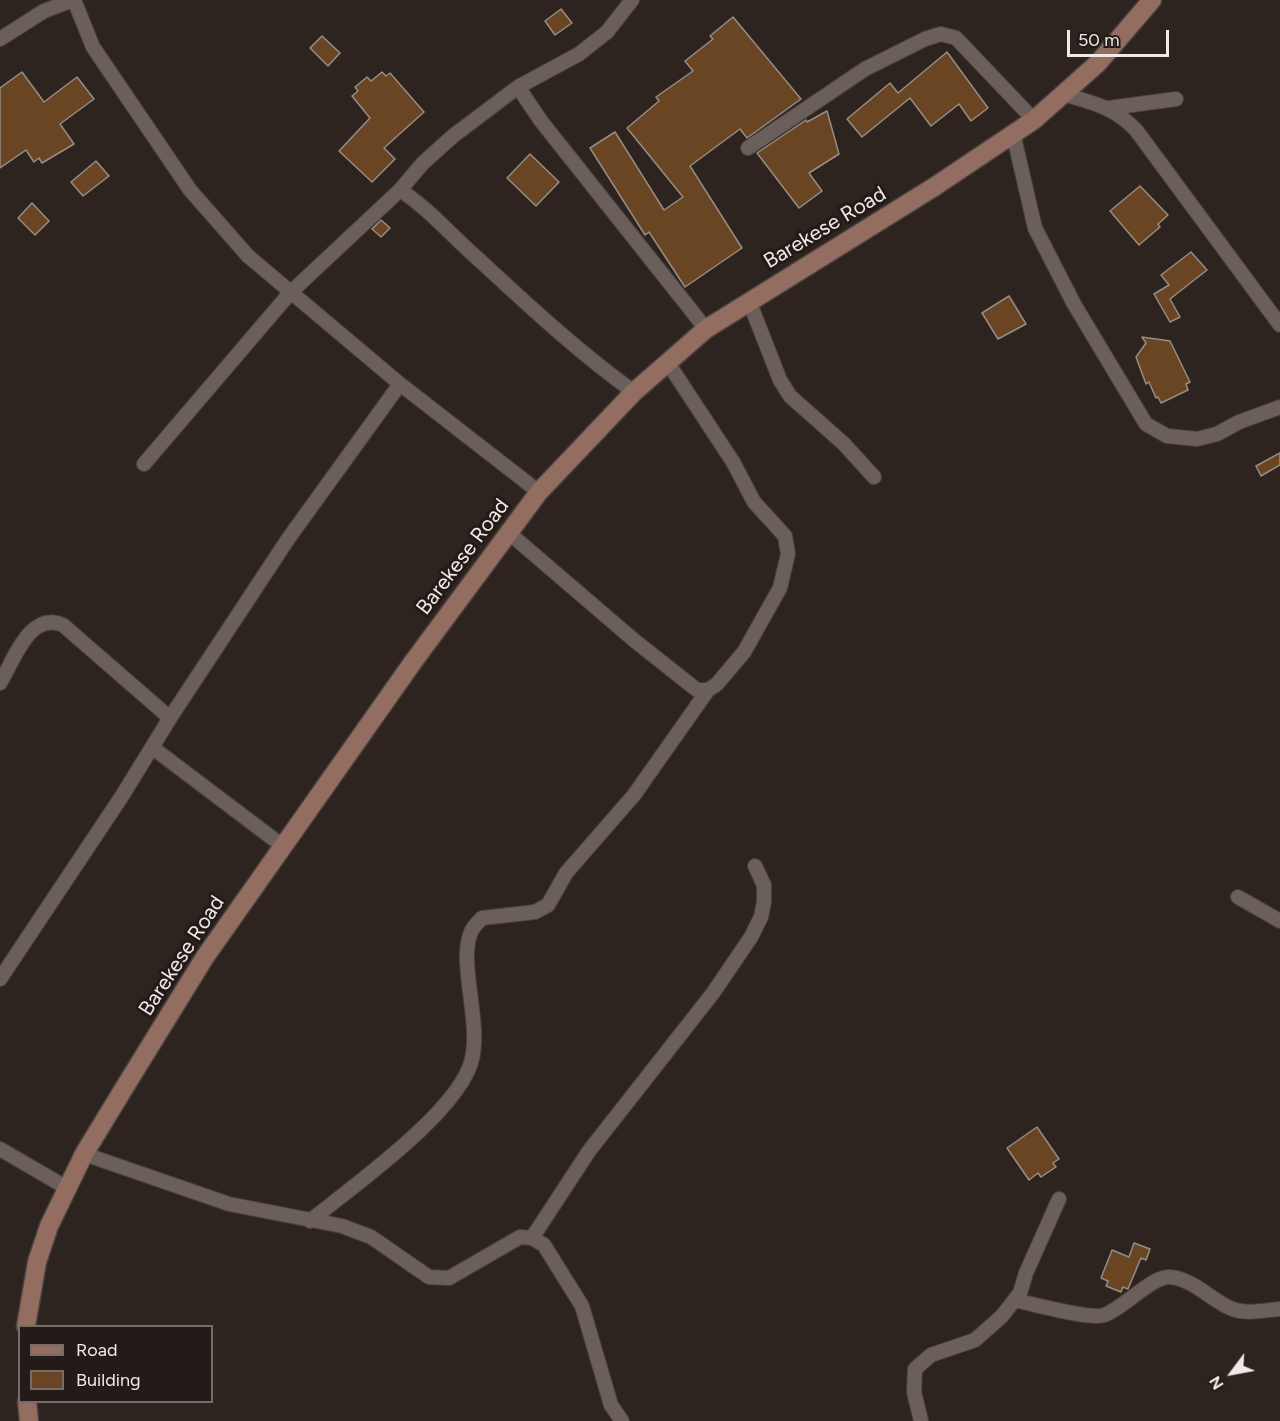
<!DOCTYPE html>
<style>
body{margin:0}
#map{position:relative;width:1280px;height:1421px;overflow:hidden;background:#2d2420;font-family:Figtree,sans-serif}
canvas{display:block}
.legend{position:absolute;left:18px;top:1325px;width:195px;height:78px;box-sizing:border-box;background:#241a17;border:2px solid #766d6a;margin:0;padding:8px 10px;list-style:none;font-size:18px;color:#f0eae7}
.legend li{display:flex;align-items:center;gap:12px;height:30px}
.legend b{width:30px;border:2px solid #766d6a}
.north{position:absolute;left:1202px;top:1343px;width:60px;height:60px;-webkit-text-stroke:4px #241a17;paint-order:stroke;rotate:238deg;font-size:16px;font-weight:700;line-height:24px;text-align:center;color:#f0eae7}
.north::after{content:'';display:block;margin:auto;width:21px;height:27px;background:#f0eae7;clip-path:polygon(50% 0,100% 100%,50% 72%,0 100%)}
.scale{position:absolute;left:1067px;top:30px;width:102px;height:27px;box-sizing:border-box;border:3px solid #f0eae7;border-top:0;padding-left:8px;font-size:18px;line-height:21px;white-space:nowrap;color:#f0eae7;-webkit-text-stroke:4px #241a17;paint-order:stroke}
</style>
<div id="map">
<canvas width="1280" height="1421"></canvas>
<ul class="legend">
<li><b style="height:8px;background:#936e60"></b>Road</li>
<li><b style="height:16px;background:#6a4524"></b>Building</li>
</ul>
<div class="north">N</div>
<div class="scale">50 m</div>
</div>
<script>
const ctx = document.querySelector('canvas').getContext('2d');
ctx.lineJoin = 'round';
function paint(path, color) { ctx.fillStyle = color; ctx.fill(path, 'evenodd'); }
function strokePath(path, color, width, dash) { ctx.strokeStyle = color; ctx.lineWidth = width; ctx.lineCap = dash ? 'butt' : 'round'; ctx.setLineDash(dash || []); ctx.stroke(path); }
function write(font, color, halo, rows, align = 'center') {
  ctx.font = font + ' Figtree,sans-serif'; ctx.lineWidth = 6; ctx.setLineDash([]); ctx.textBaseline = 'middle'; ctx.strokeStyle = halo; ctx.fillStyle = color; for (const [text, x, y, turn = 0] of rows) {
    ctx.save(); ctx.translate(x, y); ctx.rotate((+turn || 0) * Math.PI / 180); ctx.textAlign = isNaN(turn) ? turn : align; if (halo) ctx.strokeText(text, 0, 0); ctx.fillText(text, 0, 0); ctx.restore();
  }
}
const building = new Path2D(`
 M 561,9 L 572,23 L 555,35 L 545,21 Z
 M 733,17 L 801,99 L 747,138 L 740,129 L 690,166 L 742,248 L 685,287 L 649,232 L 645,235 L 590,148 L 615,132 L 664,210 L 683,197 L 627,128 L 659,101 L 656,97 L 693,71 L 685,61 L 713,39 L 710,36 Z
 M 322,36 L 340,53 L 328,66 L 310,48 Z
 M 947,52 L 988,108 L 971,121 L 959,104 L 931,126 L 910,98 L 862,137 L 847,119 L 890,83 L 898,93 Z
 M 22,72 L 44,102 L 77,77 L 94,99 L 60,124 L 74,144 L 42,163 L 39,158 L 34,162 L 26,150 L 0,168 L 0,88 Z
 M 382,72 L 386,76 L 390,73 L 424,112 L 384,148 L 395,159 L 372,182 L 339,151 L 370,118 L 352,96 L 358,91 L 355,87 L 367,77 L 371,81 Z
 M 827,111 L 839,154 L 809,173 L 822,191 L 799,208 L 757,153 L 806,120 L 807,122 Z
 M 530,154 L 559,182 L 536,206 L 507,178 Z
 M 96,161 L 109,176 L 83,196 L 71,182 Z
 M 1140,186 L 1168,215 L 1158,224 L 1160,227 L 1139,245 L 1110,211 Z
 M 32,203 L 49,221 L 35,235 L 18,218 Z
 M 381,220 L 390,228 L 381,237 L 372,229 Z
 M 1191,252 L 1207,270 L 1170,299 L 1180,317 L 1170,322 L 1154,294 L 1169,285 L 1161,275 Z
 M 1009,296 L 1026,324 L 998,339 L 982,313 Z
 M 1142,337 L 1170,341 L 1190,382 L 1186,384 L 1188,390 L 1161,403 L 1158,397 L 1156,398 L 1149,382 L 1146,384 L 1136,357 L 1146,343 Z
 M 1280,453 L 1280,465 L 1261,476 L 1256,466 Z
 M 1037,1127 L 1059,1159 L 1053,1163 L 1056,1167 L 1041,1177 L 1038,1173 L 1029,1180 L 1007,1148 Z
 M 1134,1243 L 1150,1249 L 1146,1260 L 1141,1258 L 1128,1289 L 1123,1287 L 1121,1292 L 1106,1286 L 1108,1281 L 1101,1278 L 1112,1250 L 1129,1257 Z`);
const street = new Path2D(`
 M 74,0 L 93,47 L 190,190 L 248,256 L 400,384 L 539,492
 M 0,39 L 44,11 L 73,0
 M 518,87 L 541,121 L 706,329
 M 1063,94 C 1093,103 1114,107 1136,130 L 1280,325
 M 1109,108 L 1176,99
 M 1013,133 L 1035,228 L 1074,304 L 1146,424 L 1167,436 L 1197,439 L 1217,434 L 1239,422 L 1280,407
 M 748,148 L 865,69 L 925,39 L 941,34 L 956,38 L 1034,120
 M 400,190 C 429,209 450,234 476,257 C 527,304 578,352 634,392
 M 749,301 L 780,380 L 790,396 L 844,444 L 874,477
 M 144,464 L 290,293 L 400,190 L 423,163 L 453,136 L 518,87 L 579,54 L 607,32 L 632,0
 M 509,533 L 635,641 L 697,690 L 708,690 L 717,684 L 744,652 L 780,588 L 788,554 L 785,536 L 754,502 L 733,462 L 668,363
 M 0,683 C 14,660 30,610 63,625 L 170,718
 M 153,748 L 284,847
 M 1238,897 L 1280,921
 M 0,979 L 122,796 L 170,718 L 288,539 L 400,384
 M 0,1149 L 67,1188
 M 84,1154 L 229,1204 L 342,1226 L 371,1237 L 429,1277 L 449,1278 L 520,1237 L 532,1238 L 544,1245 L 582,1306 L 611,1405 L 622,1421
 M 310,1221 C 353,1186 460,1111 472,1059 C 481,1022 458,961 471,932 C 473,927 478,922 482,918 L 535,912 L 548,905 L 566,873 L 634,795 L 708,690
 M 532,1238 L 589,1151 L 713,993 L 751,937 L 761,917 L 764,902 L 764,885 L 755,866
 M 1014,1300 C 1033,1304 1090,1320 1104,1315 C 1123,1309 1153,1275 1170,1277 C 1193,1279 1210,1299 1230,1308 C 1245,1315 1265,1310 1280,1309
 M 921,1421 L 914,1392 L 915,1369 L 931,1355 L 975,1340 L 1002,1316 L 1020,1293 L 1026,1273 L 1059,1199`);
const secondary = new Path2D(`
 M 26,1326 L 37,1262 L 49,1226 L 84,1154 L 126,1085 L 205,957 L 413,662 L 539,492 L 634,392 L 706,329 L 934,187 L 1034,120 L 1098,63 L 1152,0
 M 27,1402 L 29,1421`);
const streetNames = [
 ["Barekese Road",825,228,-31],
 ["Barekese Road",463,557,-53],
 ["Barekese Road",182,956,-57]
];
paint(building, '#6a4524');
strokePath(building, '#968d85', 1.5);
strokePath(street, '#4a423f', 16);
strokePath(secondary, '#4a423f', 21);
strokePath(street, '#6a5f5b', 14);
strokePath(secondary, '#936e60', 18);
write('21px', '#f0eae7', '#241a17', streetNames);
</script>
